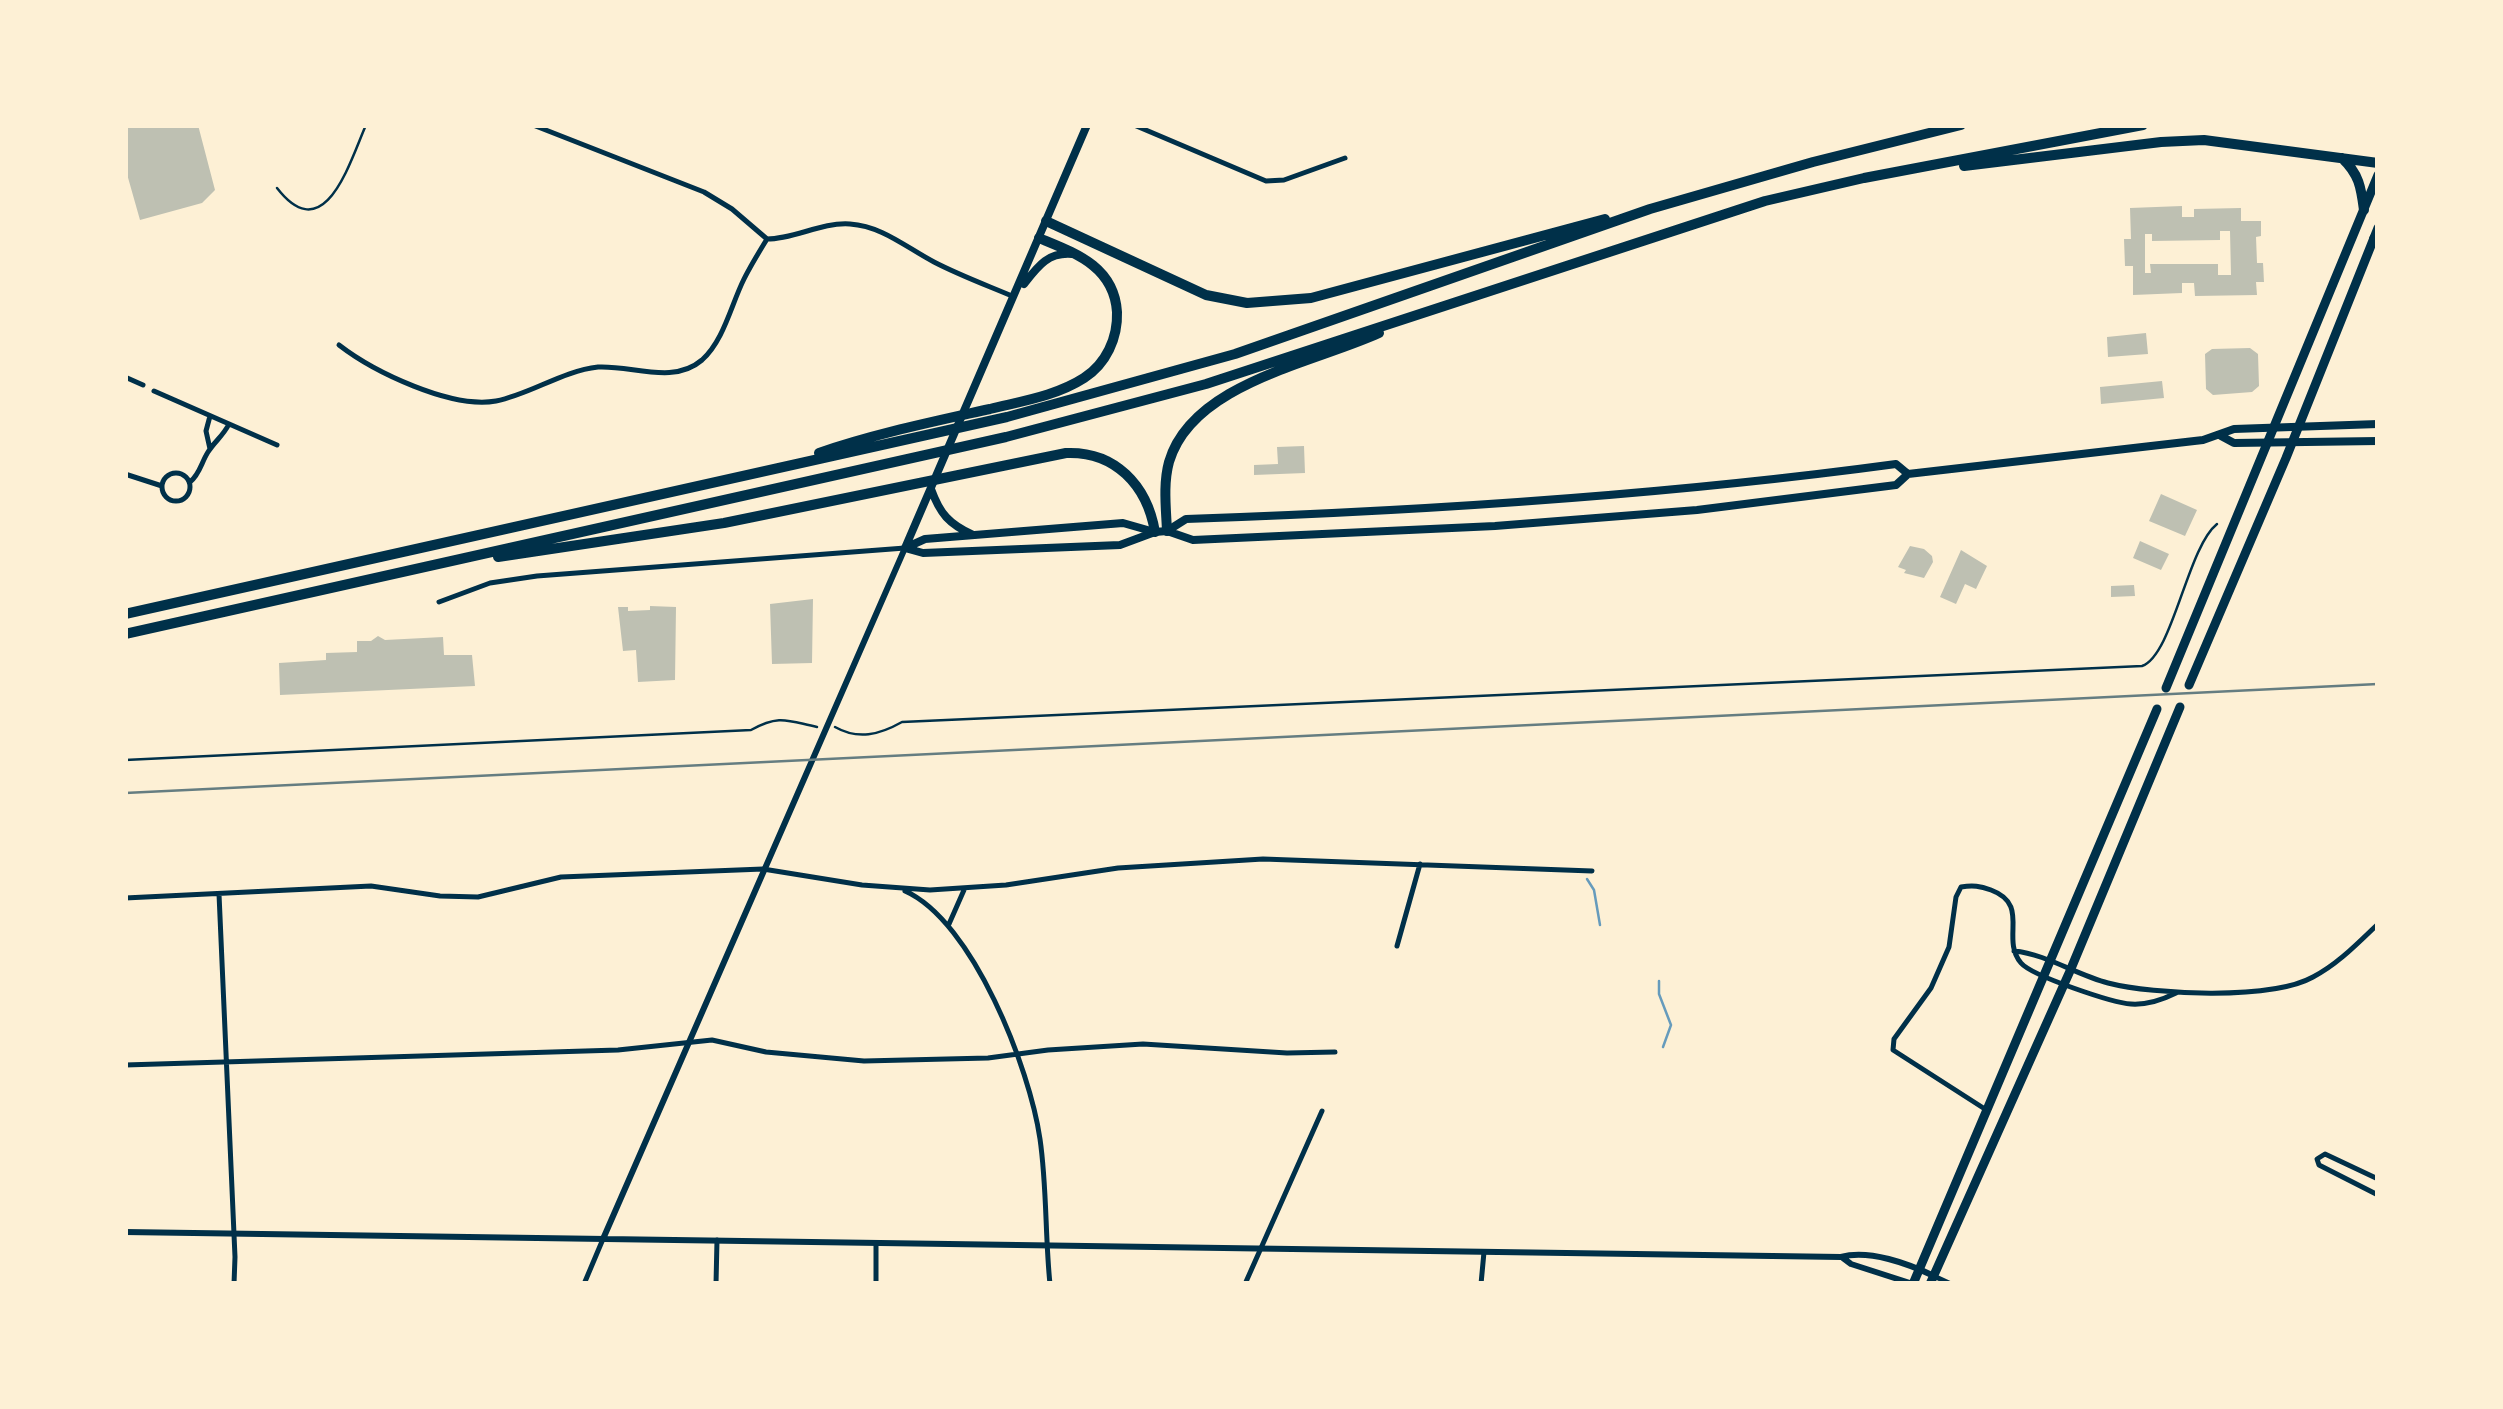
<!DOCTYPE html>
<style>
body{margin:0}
#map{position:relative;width:2503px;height:1409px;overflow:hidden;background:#fdf0d5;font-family:Helvetica,sans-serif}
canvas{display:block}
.frame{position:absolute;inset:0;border:128px solid #fdf0d5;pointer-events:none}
</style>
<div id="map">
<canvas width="2503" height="1409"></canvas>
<div class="frame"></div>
</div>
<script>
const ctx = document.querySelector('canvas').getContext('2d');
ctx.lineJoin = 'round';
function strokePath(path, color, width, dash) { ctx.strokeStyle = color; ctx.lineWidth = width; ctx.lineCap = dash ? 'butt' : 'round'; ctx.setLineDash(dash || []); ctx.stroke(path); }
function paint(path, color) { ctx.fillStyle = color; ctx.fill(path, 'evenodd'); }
const stream = new Path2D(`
 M 1587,879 L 1594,890 L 1600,925
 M 1659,981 L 1659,994 L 1671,1025 L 1663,1047`);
const building = new Path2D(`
 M 125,125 L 198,125 L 215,190 L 202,203 L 140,220 L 125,167 Z
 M 2182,206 L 2182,217 L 2194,217 L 2194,209 L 2241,208 L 2241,221 L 2261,221 L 2261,236 L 2256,237 L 2257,263 L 2263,263 L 2264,282 L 2256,282 L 2257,295 L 2195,296 L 2194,283 L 2182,283 L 2182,293 L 2133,295 L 2133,266 L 2125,266 L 2124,239 L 2131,239 L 2130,208 ZM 2220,231 L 2230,231 L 2231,275 L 2218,275 L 2218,264 L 2150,264 L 2151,273 L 2145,273 L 2145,234 L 2152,234 L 2152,241 L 2220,240 Z
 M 2146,333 L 2148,354 L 2108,357 L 2107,337 Z
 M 2250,348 L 2258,354 L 2259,386 L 2252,392 L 2213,395 L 2206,389 L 2205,354 L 2212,349 Z
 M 2162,381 L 2164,398 L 2101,404 L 2100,387 Z
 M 1304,446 L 1305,473 L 1254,475 L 1254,465 L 1278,464 L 1277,447 Z
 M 2161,494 L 2197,510 L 2185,536 L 2149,521 Z
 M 2140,541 L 2169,554 L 2161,570 L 2133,558 Z
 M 1910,546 L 1924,549 L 1932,556 L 1933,562 L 1924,578 L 1904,573 L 1906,570 L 1898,567 Z
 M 1961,550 L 1987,566 L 1976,589 L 1965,584 L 1956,604 L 1940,597 Z
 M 2134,585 L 2135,596 L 2111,597 L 2111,586 Z
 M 813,599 L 812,663 L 772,664 L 770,604 Z
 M 650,606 L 676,607 L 675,680 L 638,682 L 636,650 L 623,651 L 618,607 L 628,607 L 628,611 L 650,610 Z
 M 378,636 L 385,640 L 443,637 L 444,655 L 472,655 L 475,686 L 280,695 L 279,663 L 326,660 L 326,653 L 357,652 L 357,641 L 371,641 Z`);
const path = new Path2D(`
 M 835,727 C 858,740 879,735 902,722 L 2142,666 C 2173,655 2187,548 2217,524
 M 125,760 L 751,730 C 780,714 788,721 817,727`);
const service = new Path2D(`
 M 277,188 C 325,250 350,161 366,125`);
const minor = new Path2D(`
 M 533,125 L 704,192 L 732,209 L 767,239
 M 1134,125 L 1266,181 L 1284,180 L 1345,158
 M 339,345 C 374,372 451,409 496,401 C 531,394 562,371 598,367 C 632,365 673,385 702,360 C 724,340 731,305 744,279 C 751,265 759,252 767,239 C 795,239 821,222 850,224 C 882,226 907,248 934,262 C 959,275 986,285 1012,296
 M 125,377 L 143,385
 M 154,391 L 277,445
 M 210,449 L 206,431 L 210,416
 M162 487a14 14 0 1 1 28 0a14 14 0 1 1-28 0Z
 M 125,474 L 162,486
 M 190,482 C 200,474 201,463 208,452 C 215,441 223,436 229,424
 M 439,602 L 490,583 L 537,576 L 905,548
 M 905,891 C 973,921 1030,1069 1040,1139 C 1047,1187 1045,1236 1050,1284
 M 219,894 L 235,1257 L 234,1284
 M 125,898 L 371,886 L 440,896 L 478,897 L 561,877 L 763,869 L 862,885 L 930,890 L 1006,885 L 1118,868 L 1263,859 L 1592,871
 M 949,924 L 964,890
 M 1397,946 L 1420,864
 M 2014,951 C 2046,954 2077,975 2108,983 C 2154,995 2272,1000 2313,977 C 2338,964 2358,943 2378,924
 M 125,1065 L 618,1050 L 712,1040 L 766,1052 L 864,1061 L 988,1058 L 1048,1050 L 1143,1044 L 1287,1053 L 1335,1052
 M 1988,1111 L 1893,1050 L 1894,1039 L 1931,988 L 1949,947 L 1956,897 L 1961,887 C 1973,885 1980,886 1991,890 C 2031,905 2000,938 2021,963 C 2032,976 2113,1003 2131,1004 C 2146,1005 2162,1000 2176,993
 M 2378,1179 L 2325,1154 L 2317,1159 L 2319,1165 L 2378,1195
 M 876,1243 L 876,1284
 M 1936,1277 L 1951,1284
 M 584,1284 L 603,1239
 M 716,1284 L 717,1240
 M 1245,1284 L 1322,1111
 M 1481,1284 L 1484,1252`);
const tertiary = new Path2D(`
 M 125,1232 L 1841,1257 C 1869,1249 1909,1264 1934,1276
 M 603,1239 L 905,548
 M 1843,1258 L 1851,1264 L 1913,1284`);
const secondary = new Path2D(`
 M 1024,284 C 1038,266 1048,252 1072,254
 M 2221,436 L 2234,443 L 2378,441
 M 931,489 C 940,514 949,524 973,535
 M 1167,531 L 1186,519 C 1424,511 1660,496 1896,464 L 1908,474
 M 905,548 L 923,553 L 1120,545 L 1155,532 L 1167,531 L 1193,540 L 1495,526 L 1697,510 L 1896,485 L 1908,474 L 2203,440 L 2234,429 L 2378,424
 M 905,548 L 1087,125
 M 905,548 L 925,539 L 1123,523 L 1151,531`);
const primary = new Path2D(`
 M 2189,685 L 2286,458 L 2378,228
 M 2166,688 L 2378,175
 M 1913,1284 L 2157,709
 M 1930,1284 L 2070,971 L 2180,707`);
const motorway = new Path2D(`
 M 2342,158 C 2359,174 2361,187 2364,210
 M 1964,166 L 2161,142 L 2204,140 L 2378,163
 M 1046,221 L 1206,295 L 1247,303 L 1311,298 L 1605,219
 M 2374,239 L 2378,233
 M 819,453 C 874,434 932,422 990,409 C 1022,401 1056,396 1084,378 C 1106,364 1118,338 1117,312 C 1114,266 1075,253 1039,238
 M 1167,531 C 1166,508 1163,484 1169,462 C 1192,383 1314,363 1379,333
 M 498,557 L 724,523 L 1066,453 C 1115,451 1147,485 1155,532
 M 125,614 L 1007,417 L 1235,354 L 1650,209 L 1813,162 L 1961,125
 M 125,634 L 1006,437 L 1206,384 L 1765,201 L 1864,178 L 2143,125`);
const rail = new Path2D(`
 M 125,793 L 2378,684`);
strokePath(stream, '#669bbc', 2.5);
paint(building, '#bec0b2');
strokePath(path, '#003049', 2.5);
strokePath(service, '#003049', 2.5);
strokePath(minor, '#003049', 5);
strokePath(tertiary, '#003049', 6);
strokePath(secondary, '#003049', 8);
strokePath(primary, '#003049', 9);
strokePath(motorway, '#003049', 10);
strokePath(rail, '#657d81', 2.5);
</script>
